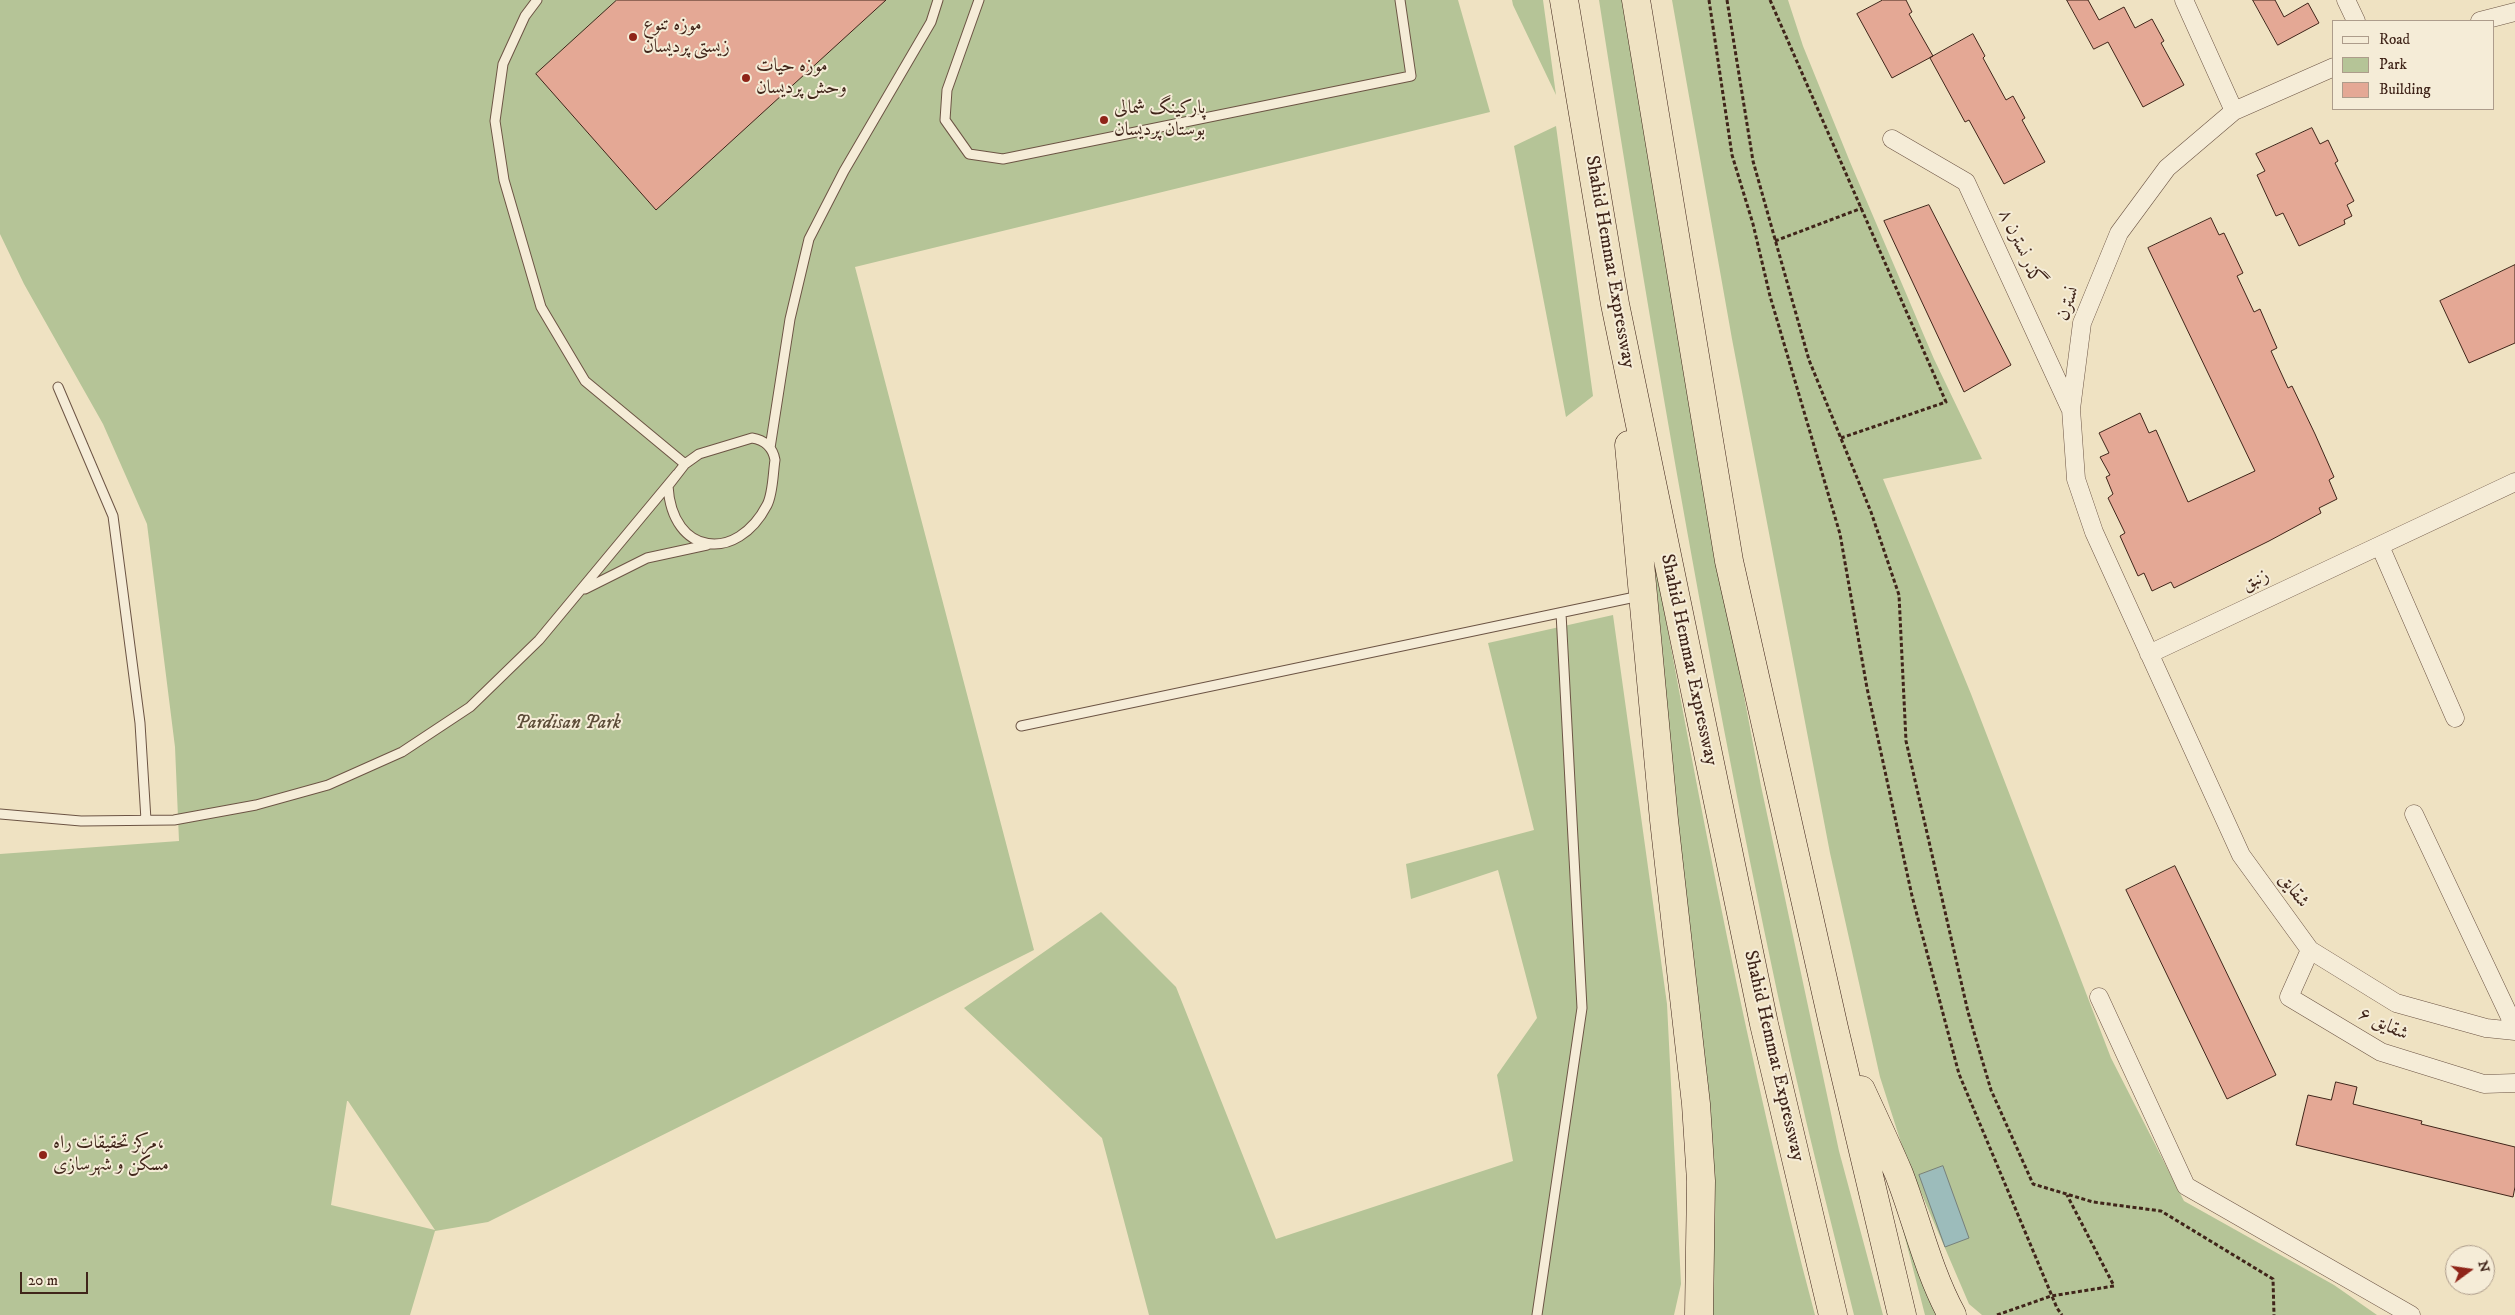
<!DOCTYPE html>
<meta charset="utf-8">
<style>
body{margin:0}
#map{position:relative;width:2515px;height:1315px;overflow:hidden;background:#efe2c2;font-family:"IM FELL DW Pica",serif}
canvas{display:block}
.legend{position:absolute;left:2332px;top:20px;width:162px;height:90px;box-sizing:border-box;background:#f5ecd7;border:1px solid #ad9c8b;margin:0;padding:6px 9px;list-style:none;font-size:15px;color:#40251a}
.legend li{display:flex;align-items:center;gap:10px;height:25px}
.legend b{width:25px;border:1px solid #ad9c8b}
.north{position:absolute;left:2445px;top:1245px;width:50px;height:50px;box-sizing:border-box;background:#f5ecd7;border:1px solid #ad9c8b;border-radius:50%;rotate:76deg;font-size:14px;font-weight:700;line-height:20px;text-align:center;color:#40251a}
.north::after{content:'';display:block;margin:auto;width:18px;height:22px;background:#8f2418;clip-path:polygon(50% 0,100% 100%,50% 72%,0 100%)}
.scale{position:absolute;left:20px;top:1272px;width:68px;height:22px;box-sizing:border-box;border:2px solid #40251a;border-top:0;padding-left:6px;font-size:15px;line-height:18px;white-space:nowrap;color:#40251a;-webkit-text-stroke:4px #f5ecd7;paint-order:stroke}
</style>
<div id="map">
<canvas width="2515" height="1315"></canvas>
<ul class="legend">
<li><b style="height:6px;background:#f5ecd7"></b>Road</li>
<li><b style="height:14px;background:#b5c497"></b>Park</li>
<li><b style="height:14px;background:#e4a895"></b>Building</li>
</ul>
<div class="north">N</div>
<div class="scale">20 m</div>
</div>
<script>
const ctx = document.querySelector('canvas').getContext('2d');
ctx.lineJoin = 'round';
function paint(path, color) { ctx.fillStyle = color; ctx.fill(path, 'evenodd'); }
function strokePath(path, color, width, dash) { ctx.strokeStyle = color; ctx.lineWidth = width; ctx.lineCap = dash ? 'butt' : 'round'; ctx.setLineDash(dash || []); ctx.stroke(path); }
function write(font, color, halo, rows, align = 'center') {
  ctx.font = font + ' "IM FELL DW Pica",Amiri,serif'; ctx.lineWidth = 4; ctx.setLineDash([]); ctx.textBaseline = 'middle'; ctx.strokeStyle = halo; ctx.fillStyle = color; for (const [text, x, y, turn = 0] of rows) {
    ctx.save(); ctx.translate(x, y); ctx.rotate((+turn || 0) * Math.PI / 180); ctx.textAlign = isNaN(turn) ? turn : align; if (halo) ctx.strokeText(text, 0, 0); ctx.fillText(text, 0, 0); ctx.restore();
  }
}
const green = new Path2D(`
 M 0,0 L 1458,0 L 1490,112 L 855,267 L 1034,950 L 488,1222 L 435,1231 L 410,1315 L 0,1315 L 0,854 L 179,841 L 175,747 L 147,524 L 103,424 L 24,284 L 0,234 ZM 347,1101 L 348,1101 L 435,1230 L 331,1205 Z
 M 1512,0 L 1543,0 L 1556,95 L 1513,5 Z
 M 1599,0 L 1623,0 L 1697,447 L 1761,786 L 1839,1151 L 1883,1315 L 1854,1315 C 1833,1230 1811,1145 1792,1060 C 1715,709 1654,355 1599,0 Z
 M 1672,0 L 1788,0 L 1803,46 L 1850,162 L 1934,359 L 1982,459 L 1883,479 L 1971,694 L 2111,1058 L 2184,1201 L 2334,1285 L 2377,1315 L 1982,1315 L 1969,1304 L 1905,1155 L 1880,1077 L 1830,853 L 1732,339 Z
 M 1556,126 L 1593,396 L 1566,417 L 1514,146 Z
 M 1653,550 C 1700,806 1748,1063 1815,1315 L 1711,1315 C 1719,1180 1700,1046 1686,911 C 1673,791 1665,671 1653,550 Z
 M 1613,615 L 1667,1004 L 1681,1284 L 1674,1315 L 1149,1315 L 1102,1138 L 964,1008 L 1101,912 L 1176,987 L 1276,1239 L 1513,1161 L 1497,1075 L 1537,1018 L 1498,870 L 1411,899 L 1406,864 L 1534,830 L 1488,643 Z
 M 1889,1176 L 1937,1315 L 1925,1315 Z`);
const water = new Path2D(`
 M 1943,1166 L 1969,1238 L 1945,1247 L 1919,1175 Z`);
const building = new Path2D(`
 M 617,0 L 886,0 L 656,210 L 536,74 Z
 M 1883,0 L 1906,0 L 1912,12 L 1909,14 L 1933,56 L 1892,78 L 1857,14 Z
 M 2067,0 L 2088,0 L 2099,20 L 2124,7 L 2135,28 L 2152,19 L 2164,41 L 2161,43 L 2184,85 L 2143,107 L 2108,42 L 2094,49 Z
 M 2253,0 L 2275,0 L 2284,17 L 2308,3 L 2319,23 L 2278,45 Z
 M 1973,34 L 1985,56 L 1983,58 L 2006,100 L 2013,96 L 2025,118 L 2022,120 L 2045,162 L 2004,184 L 1969,120 L 1965,122 L 1930,58 Z
 M 2312,128 L 2320,144 L 2328,140 L 2338,161 L 2335,163 L 2354,201 L 2347,205 L 2352,216 L 2344,220 L 2345,224 L 2299,246 L 2283,213 L 2276,216 L 2257,175 L 2265,171 L 2256,154 Z
 M 1929,205 L 2011,365 L 1964,392 L 1884,221 Z
 M 2211,218 L 2219,235 L 2224,233 L 2243,273 L 2237,276 L 2254,312 L 2260,309 L 2277,348 L 2271,351 L 2288,388 L 2292,386 L 2315,434 L 2334,477 L 2329,480 L 2337,499 L 2319,508 L 2321,513 L 2269,541 L 2174,588 L 2171,582 L 2152,591 L 2144,573 L 2138,576 L 2120,536 L 2125,533 L 2108,498 L 2113,494 L 2106,477 L 2110,475 L 2100,457 L 2109,453 L 2099,433 L 2140,413 L 2149,433 L 2156,430 L 2188,502 L 2255,471 L 2148,248 Z
 M 2515,265 L 2515,343 L 2469,363 L 2440,301 Z
 M 2175,866 L 2276,1075 L 2227,1099 L 2126,890 Z
 M 2336,1082 L 2357,1087 L 2353,1104 L 2422,1121 L 2421,1124 L 2515,1147 L 2515,1187 L 2513,1197 L 2296,1145 L 2308,1095 L 2331,1100 Z`);
const path = new Path2D(`
 M 1709,0 L 1732,155 L 1753,224 L 1770,296 L 1840,534 L 1867,688 L 1912,896 L 1959,1074 L 2057,1308 L 2062,1315
 M 1727,0 L 1753,161 L 1809,360 L 1871,512 L 1899,595 L 1906,741 L 1968,1012 L 1991,1090 L 2033,1184 L 2093,1202 L 2161,1211 L 2273,1279 L 2274,1315
 M 1770,0 L 1946,402 L 1841,438
 M 1775,241 L 1862,208
 M 1997,1315 L 2051,1296 L 2114,1286 L 2067,1195`);
const lane = new Path2D(`
 M 537,0 L 525,16 L 503,64 L 495,121 L 504,180 L 541,307 L 585,381 L 685,464
 M 979,0 L 947,90 L 945,120 L 969,154 L 1003,159 L 1411,76 L 1400,0
 M 58,387 L 113,516 L 140,723 L 146,820
 M 752,438 C 765,440 773,448 775,460 C 773,473 773,494 767,505 C 737,563 672,556 668,486 L 685,464 L 699,454 Z
 M 770,448 L 790,319 L 809,239 L 844,171 L 931,22 L 938,0
 M 585,589 L 647,558 L 707,545
 M 1021,726 L 1640,596
 M 0,814 L 81,821 L 174,820 L 256,805 L 328,785 L 402,752 L 470,707 L 539,640 L 677,474
 M 1537,1315 L 1582,1008 L 1561,613`);
const street = new Path2D(`
 M 2184,0 L 2234,111
 M 2346,0 L 2356,21
 M 2480,21 L 2515,12
 M 2334,67 L 2234,111 L 2167,168 L 2119,233 L 2082,323 L 2071,409 L 2076,479 L 2094,532 L 2241,855 L 2310,950 L 2396,1003 L 2486,1028 L 2515,1031
 M 1892,139 L 1966,182 L 2070,408
 M 2380,546 L 2455,718
 M 2149,654 L 2515,482
 M 2414,814 L 2515,1028
 M 2310,950 L 2289,997 L 2381,1052 L 2484,1084 L 2515,1083
 M 2099,997 L 2186,1186 L 2411,1315`);
const highway = new Path2D(`
 M 1564,0 L 1615,304 L 1764,1024 L 1833,1315
 M 1636,0 L 1729,561 L 1834,1028 L 1902,1315
 M 1629,445 L 1664,820 L 1696,1104 L 1701,1181 L 1699,1315
 M 1861,1090 C 1874,1118 1887,1146 1899,1174 C 1917,1221 1928,1271 1952,1315`);
const markers = [
 [633,37,5,"#8f2418"],
 [746,78,5,"#8f2418"],
 [1104,120,5,"#8f2418"],
 [43,1155,5,"#8f2418"]
];
const poiNames = [
 ["موزه تنوع",643,26],
 ["زیستی پردیسان",643,48],
 ["موزه حیات",756,67],
 ["وحش پردیسان",756,89],
 ["پارکینگ شمالی",1114,109],
 ["بوستان پردیسان",1114,131],
 ["مرکز تحقیقات راه،",53,1144],
 ["مسکن و شهرسازی",53,1166]
];
const streetNames = [
 ["گذر نسترن ۸",2020,248,65],
 ["Shahid Hemmat Expressway",1609,262,80],
 ["نسترن",2069,304,-71],
 ["زنبق",2256,581,-25],
 ["Shahid Hemmat Expressway",1688,660,78],
 ["شقایق",2293,891,54],
 ["شقایق ۶",2383,1025,26],
 ["Shahid Hemmat Expressway",1773,1056,77]
];
const parkNames = [
 ["Pardisan Park",568,724]
];
paint(green, '#b5c497');
paint(water, '#9cbcbb');
strokePath(water, '#77807b', 1);
paint(building, '#e4a895');
strokePath(building, '#40251a', 1);
strokePath(lane, '#6c5444', 11);
strokePath(street, '#6c5444', 19);
strokePath(highway, '#40251a', 29);
strokePath(path, '#40251a', 3, [4, 2.5]);
strokePath(lane, '#f5ecd7', 9);
strokePath(street, '#f5ecd7', 18);
strokePath(highway, '#efe2c2', 28);
for (const [x, y, r, color] of markers) { const dot = new Path2D(); dot.arc(x, y, r, 0, 2 * Math.PI); ctx.fillStyle = color; ctx.fill(dot); strokePath(dot, '#f5ecd7', 2); }
write('19px', '#40251a', '#f5ecd7', poiNames, 'left');
write('19px', '#40251a', '#f5ecd7', streetNames);
write('italic 19px', '#5d4d39', '#f5ecd7', parkNames);
</script>
